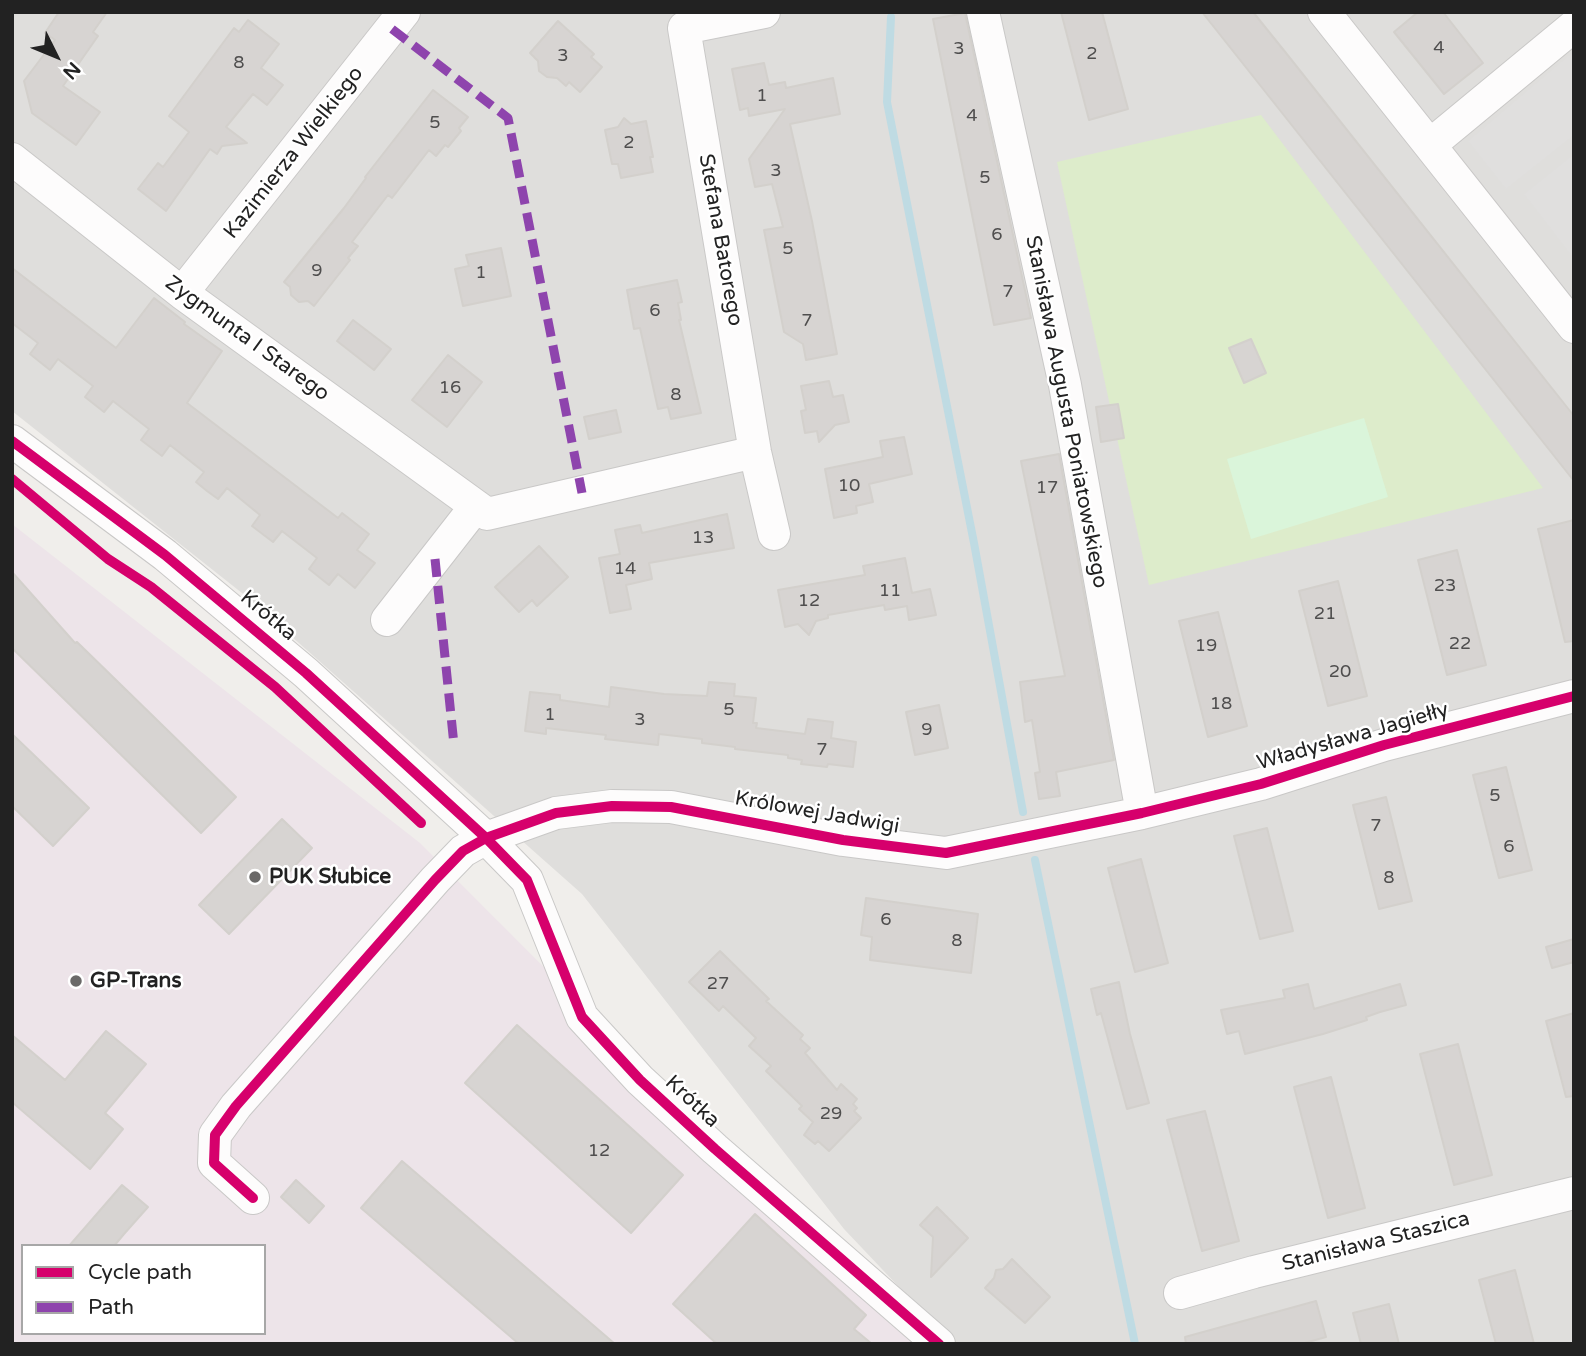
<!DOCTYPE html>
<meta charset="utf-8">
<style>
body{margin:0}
#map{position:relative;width:1586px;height:1356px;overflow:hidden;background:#f0eeeb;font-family:"Varela Round",sans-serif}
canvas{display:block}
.frame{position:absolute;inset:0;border:14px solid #222;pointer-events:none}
.legend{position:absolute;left:21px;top:1244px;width:245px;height:91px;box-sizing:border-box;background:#fff;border:2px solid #a7a7a7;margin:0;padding:9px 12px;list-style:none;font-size:21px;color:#222}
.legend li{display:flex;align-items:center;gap:14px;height:35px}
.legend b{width:35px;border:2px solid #a7a7a7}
.north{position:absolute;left:21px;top:21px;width:70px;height:70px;-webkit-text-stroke:5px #fff;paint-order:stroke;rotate:133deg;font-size:19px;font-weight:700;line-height:28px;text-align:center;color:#222}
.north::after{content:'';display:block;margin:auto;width:24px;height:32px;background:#222;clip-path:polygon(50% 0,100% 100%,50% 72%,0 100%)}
</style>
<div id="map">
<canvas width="1586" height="1356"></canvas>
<div class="frame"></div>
<ul class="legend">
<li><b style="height:9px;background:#d6006c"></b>Cycle path</li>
<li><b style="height:9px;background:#8e44ad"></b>Path</li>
</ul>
<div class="north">N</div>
</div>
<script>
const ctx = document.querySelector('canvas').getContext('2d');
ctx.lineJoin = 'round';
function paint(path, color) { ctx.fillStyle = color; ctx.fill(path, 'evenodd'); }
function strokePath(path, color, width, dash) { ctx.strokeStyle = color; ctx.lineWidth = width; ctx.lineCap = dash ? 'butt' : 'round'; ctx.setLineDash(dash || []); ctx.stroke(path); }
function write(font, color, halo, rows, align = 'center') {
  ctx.font = font + ' "Varela Round",sans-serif'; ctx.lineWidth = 5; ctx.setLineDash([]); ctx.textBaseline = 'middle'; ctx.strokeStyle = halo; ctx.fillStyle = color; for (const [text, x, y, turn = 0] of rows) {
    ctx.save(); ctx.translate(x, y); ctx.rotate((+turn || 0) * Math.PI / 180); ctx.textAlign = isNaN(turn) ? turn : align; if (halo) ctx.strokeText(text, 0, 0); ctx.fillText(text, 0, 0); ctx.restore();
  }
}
const residential = new Path2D(`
 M 12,12 L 1574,12 L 1574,1344 L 953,1344 L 844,1229 L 582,894 L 247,597 L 12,411 Z`);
const industrial = new Path2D(`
 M 12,524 L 420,843 L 920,1344 L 12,1344 ZM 23,1246 L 264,1246 L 264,1333 L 23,1333 Z`);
const grass = new Path2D(`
 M 1261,115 L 1543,488 L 1149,585 L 1057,162 Z`);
const park = new Path2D(`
 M 1364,418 L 1388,497 L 1251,539 L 1227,459 Z`);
const parking = new Path2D(`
 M 1574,51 L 1574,135 L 1506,189 L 1468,141 Z
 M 1574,154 L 1574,259 L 1524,194 Z`);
const stream = new Path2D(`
 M 891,17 L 887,102 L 974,543 L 1023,812
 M 1035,860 L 1135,1344`);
const building = new Path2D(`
 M 59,12 L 107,12 L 93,32 L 98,36 L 63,86 L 100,112 L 76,145 L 32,113 L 24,81 L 55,40 L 45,33 Z
 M 1061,12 L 1102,12 L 1128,109 L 1089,120 Z
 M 1202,12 L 1253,12 L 1286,53 L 1574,416 L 1574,481 Z
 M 1418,12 L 1443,12 L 1483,63 L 1444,94 L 1394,32 Z
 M 965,13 L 1031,318 L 994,325 L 933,19 Z
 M 248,20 L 279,44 L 261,68 L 283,85 L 267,105 L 253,94 L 226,127 L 247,143 L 222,146 L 217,154 L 210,149 L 166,211 L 138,189 L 158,163 L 163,167 L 189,132 L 169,116 L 234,28 L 239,32 Z
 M 558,21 L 594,54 L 591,57 L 602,67 L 580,92 L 569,82 L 566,86 L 557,78 L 547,77 L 539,71 L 538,61 L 530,53 Z
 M 764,63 L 769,85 L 785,82 L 786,88 L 833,78 L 840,114 L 790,124 L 812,221 L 837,354 L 806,360 L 803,344 L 784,332 L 764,230 L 783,227 L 772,184 L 755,187 L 749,159 L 785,109 L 749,116 L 748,108 L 740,110 L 732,69 Z
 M 433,90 L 468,117 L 459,128 L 461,131 L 448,147 L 445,145 L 436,156 L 429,150 L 392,198 L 388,195 L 352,242 L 358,246 L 348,258 L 350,260 L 314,306 L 308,301 L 299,302 L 291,295 L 290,287 L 284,282 L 344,208 L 366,178 L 365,177 Z
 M 624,118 L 631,124 L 646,121 L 653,157 L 650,157 L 653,172 L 621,178 L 618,164 L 612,164 L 605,130 L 618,127 Z
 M 501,248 L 511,296 L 463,306 L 455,269 L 469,266 L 466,255 Z
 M 12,268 L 116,348 L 154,298 L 185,322 L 184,324 L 222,351 L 187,403 L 338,518 L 342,513 L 369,534 L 357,550 L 375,563 L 355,588 L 338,574 L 329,585 L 309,569 L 317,558 L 282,531 L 273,542 L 252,526 L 260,515 L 227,488 L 218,499 L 207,491 L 196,482 L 204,472 L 170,445 L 162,456 L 141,440 L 149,429 L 113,401 L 104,412 L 85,397 L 93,386 L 76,373 L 58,359 L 50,370 L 30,354 L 38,343 L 12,323 Z
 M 677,280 L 682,302 L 678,303 L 681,320 L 679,320 L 701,413 L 671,419 L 668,407 L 658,409 L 640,328 L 634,329 L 627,290 Z
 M 353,320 L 391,349 L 374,370 L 337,341 Z
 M 1251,339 L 1266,373 L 1244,383 L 1229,348 Z
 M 448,355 L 482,382 L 447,427 L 412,400 Z
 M 829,381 L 833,397 L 843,395 L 849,422 L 835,425 L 819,442 L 817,431 L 805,433 L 801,411 L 806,410 L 801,386 Z
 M 1118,404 L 1124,438 L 1101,442 L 1096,407 Z
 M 616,410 L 621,432 L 589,439 L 584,417 Z
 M 904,437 L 912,474 L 869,484 L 873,502 L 856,506 L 857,513 L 834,518 L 825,469 L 883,457 L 880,441 Z
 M 1059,454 L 1114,760 L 1056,772 L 1060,796 L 1039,799 L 1035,773 L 1040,772 L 1032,720 L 1025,722 L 1020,682 L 1065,676 L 1021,461 Z
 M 727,514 L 734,548 L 649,563 L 652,579 L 626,585 L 631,609 L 610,613 L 599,558 L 620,554 L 615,530 L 640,525 L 642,533 Z
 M 1574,520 L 1574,641 L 1565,642 L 1538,529 Z
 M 539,546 L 568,577 L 537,606 L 532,600 L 519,612 L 495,587 Z
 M 1457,550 L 1486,665 L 1447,675 L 1418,560 Z
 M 905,558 L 912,593 L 930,589 L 936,615 L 909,620 L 907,606 L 885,610 L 884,605 L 828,615 L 828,618 L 816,621 L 809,635 L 798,624 L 785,627 L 778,590 L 865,575 L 863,566 Z
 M 12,572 L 75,643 L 77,642 L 236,797 L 201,833 L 12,648 Z
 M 1338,581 L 1367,696 L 1328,706 L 1299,591 Z
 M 1218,612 L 1247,726 L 1208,737 L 1179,621 Z
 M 709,682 L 735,684 L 734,696 L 756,698 L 753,723 L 757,723 L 756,728 L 805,734 L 808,719 L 833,722 L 831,738 L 856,742 L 853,767 L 828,764 L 827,767 L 801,764 L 802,760 L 788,758 L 788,755 L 735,749 L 735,747 L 702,743 L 702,739 L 659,734 L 658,745 L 605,739 L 606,735 L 546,728 L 546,734 L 525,731 L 530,692 L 560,695 L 560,700 L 609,707 L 611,687 L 664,694 L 707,696 Z
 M 939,705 L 948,748 L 915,755 L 906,712 Z
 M 12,734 L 89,808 L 53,846 L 12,806 Z
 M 1506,767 L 1532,870 L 1499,878 L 1473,775 Z
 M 1386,797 L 1412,901 L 1379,909 L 1353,805 Z
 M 282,819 L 312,848 L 229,934 L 199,905 Z
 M 1267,828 L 1293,931 L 1260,939 L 1234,836 Z
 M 1141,859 L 1168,963 L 1135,972 L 1108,868 Z
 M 866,898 L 978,914 L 971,973 L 870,960 L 872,937 L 861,935 Z
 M 1574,939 L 1574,962 L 1552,968 L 1546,947 Z
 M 720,951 L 769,999 L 766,1001 L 803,1035 L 800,1039 L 810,1048 L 805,1053 L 837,1090 L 841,1084 L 857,1099 L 853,1104 L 857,1108 L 854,1111 L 861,1118 L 829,1151 L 818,1141 L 815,1144 L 804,1135 L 813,1122 L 799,1109 L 802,1106 L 766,1071 L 771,1066 L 749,1046 L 756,1038 L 723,1006 L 719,1011 L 689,982 Z
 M 1119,982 L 1130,1034 L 1149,1103 L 1127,1109 L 1101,1013 L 1097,1015 L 1091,989 Z
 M 1308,984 L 1314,1009 L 1400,984 L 1406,1005 L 1380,1012 L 1366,1017 L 1367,1020 L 1323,1034 L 1245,1054 L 1239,1031 L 1227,1034 L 1221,1010 L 1285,998 L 1283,990 Z
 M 1574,1013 L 1574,1096 L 1566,1097 L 1546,1021 Z
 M 517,1025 L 683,1175 L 631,1233 L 465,1083 Z
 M 106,1031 L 146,1064 L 105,1113 L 123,1129 L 90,1169 L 12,1102 L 12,1035 L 65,1080 Z
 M 1458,1044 L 1492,1175 L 1454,1185 L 1420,1054 Z
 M 1331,1077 L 1365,1208 L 1328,1218 L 1294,1087 Z
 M 1205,1111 L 1239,1241 L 1202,1251 L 1167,1120 Z
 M 402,1161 L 615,1344 L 519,1344 L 361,1208 Z
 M 296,1180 L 324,1206 L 309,1223 L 281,1197 Z
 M 122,1185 L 148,1207 L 124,1234 L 114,1246 L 69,1246 Z
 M 937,1207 L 968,1238 L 931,1277 L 933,1237 L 920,1225 Z
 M 755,1214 L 866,1315 L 854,1329 L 872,1344 L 717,1344 L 673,1304 Z
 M 1012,1259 L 1050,1297 L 1025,1323 L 985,1288 L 994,1278 L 996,1270 L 1003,1269 Z
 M 1515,1270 L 1534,1344 L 1496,1344 L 1479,1280 Z
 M 1316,1301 L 1326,1337 L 1301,1344 L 1186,1344 L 1185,1337 Z
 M 1389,1304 L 1399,1344 L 1361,1344 L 1353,1313 Z`);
const minor = new Path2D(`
 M 983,12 L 1065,385 L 1142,813
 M 1324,12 L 1574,327
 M 684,28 L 755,452 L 774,534
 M 684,28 L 764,12
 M 1430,145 L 1574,26
 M 12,159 L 182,293 L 487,514 L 755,452
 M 182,293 L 404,12
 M 12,441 L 165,555 L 306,673 L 486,838 L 527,880 L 582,1017 L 640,1080 L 715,1149 L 939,1344
 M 387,620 L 476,506
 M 253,1198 L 214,1163 L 215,1135 L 236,1106 L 435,880 L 463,851 L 486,838 L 556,813 L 612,806 L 671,807 L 843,840 L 946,853 L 1142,813 L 1261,784 L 1384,745 L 1574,696
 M 1180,1293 L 1254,1272 L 1574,1193`);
const quiet = new Path2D(`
 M 392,29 L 508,118 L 582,493
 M 435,559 L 454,745`);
const cycleway = new Path2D(`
 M 12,441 L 165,555 L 306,673 L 486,838 L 527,880 L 582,1017 L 640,1080 L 715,1149 L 939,1344
 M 12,479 L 108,559 L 151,587 L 275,687 L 421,823
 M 253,1198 L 214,1163 L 215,1135 L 236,1106 L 435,880 L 463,851 L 486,838 L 556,813 L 612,806 L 671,807 L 843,840 L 946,853 L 1142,813 L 1261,784 L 1384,745 L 1574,696`);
const markers = [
 [255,877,7,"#6a6968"],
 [76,981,7,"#6a6968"]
];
const numberNames = [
 ["4",1439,48],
 ["3",959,49],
 ["2",1092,54],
 ["3",563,56],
 ["8",239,63],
 ["1",762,96],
 ["4",972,116],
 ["5",435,123],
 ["2",629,143],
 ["3",776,171],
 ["5",985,178],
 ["6",997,235],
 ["5",788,249],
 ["9",317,271],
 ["1",481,273],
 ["7",1008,292],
 ["6",655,311],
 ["7",807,321],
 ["16",450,388],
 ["8",676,395],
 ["10",849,486],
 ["17",1047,488],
 ["13",703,538],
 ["14",625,569],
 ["23",1445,586],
 ["11",890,591],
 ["12",809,601],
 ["21",1325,614],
 ["22",1460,644],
 ["19",1206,646],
 ["20",1340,672],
 ["18",1221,704],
 ["5",729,710],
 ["1",550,715],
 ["3",640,720],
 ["9",927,730],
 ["7",822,750],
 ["5",1495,796],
 ["7",1376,826],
 ["6",1509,847],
 ["8",1389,878],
 ["6",886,920],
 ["8",957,941],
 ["27",718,984],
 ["29",831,1114],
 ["12",599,1151]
];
const streetNames = [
 ["Kazimierza Wielkiego",294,153,-52],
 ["Stefana Batorego",720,240,80],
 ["Zygmunta I Starego",247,339,36],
 ["Stanisława Augusta Poniatowskiego",1066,412,79],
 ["Krótka",268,616,40],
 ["Władysława Jagiełły",1353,737,-16],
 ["Królowej Jadwigi",817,813,10],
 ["Krótka",692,1102,43],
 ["Stanisława Staszica",1376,1242,-14]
];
const poiNames = [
 ["PUK Słubice",269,877],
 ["GP-Trans",90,981]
];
paint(residential, '#dfdedc');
paint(industrial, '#ede4e9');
paint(grass, '#ddeccb');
paint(park, '#daf5da');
paint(parking, '#e0dfde');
strokePath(stream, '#bfdbe3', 8);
paint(building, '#d7d4d2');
strokePath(building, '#d3d0cc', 2);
strokePath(minor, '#c9c8c7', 34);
strokePath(minor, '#fdfcfc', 32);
strokePath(quiet, '#8e44ad', 9, [18, 9]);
strokePath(cycleway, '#d6006c', 10);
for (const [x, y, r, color] of markers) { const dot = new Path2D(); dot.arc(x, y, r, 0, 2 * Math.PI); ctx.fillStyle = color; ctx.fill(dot); strokePath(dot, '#fff', 2.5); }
write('18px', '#4f4e4e', null, numberNames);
write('21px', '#222', '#fff', streetNames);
write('bold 21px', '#222', '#fff', poiNames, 'left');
</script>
